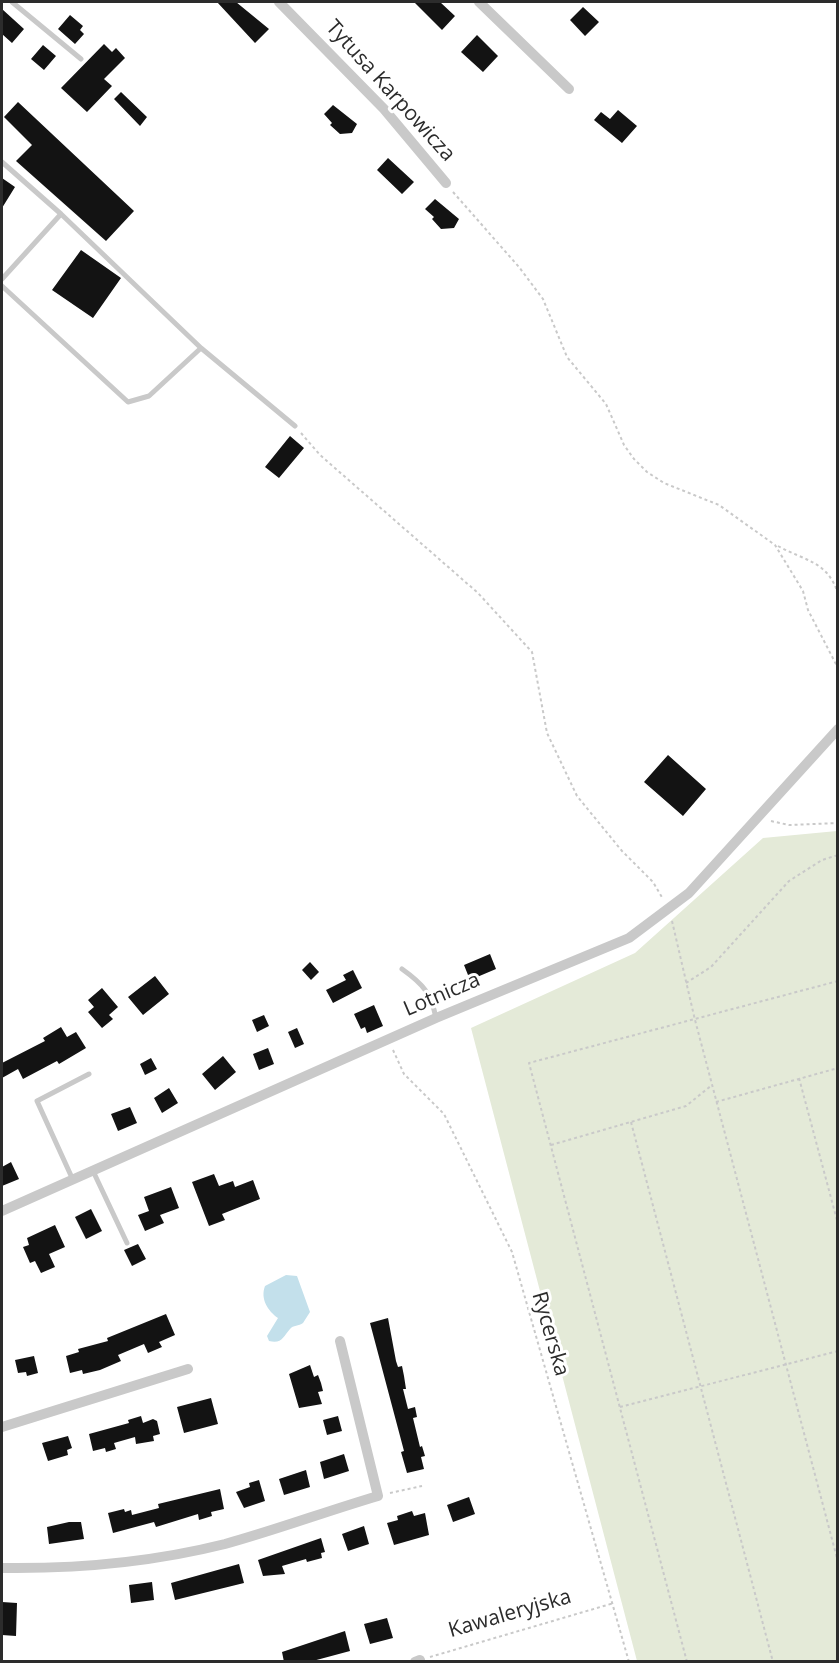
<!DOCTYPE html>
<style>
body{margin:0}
#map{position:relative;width:839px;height:1663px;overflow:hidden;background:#fff;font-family:"Open Sans",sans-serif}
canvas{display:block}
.frame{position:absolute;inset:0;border:3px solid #2c2c2c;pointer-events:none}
</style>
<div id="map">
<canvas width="839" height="1663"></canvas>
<div class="frame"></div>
</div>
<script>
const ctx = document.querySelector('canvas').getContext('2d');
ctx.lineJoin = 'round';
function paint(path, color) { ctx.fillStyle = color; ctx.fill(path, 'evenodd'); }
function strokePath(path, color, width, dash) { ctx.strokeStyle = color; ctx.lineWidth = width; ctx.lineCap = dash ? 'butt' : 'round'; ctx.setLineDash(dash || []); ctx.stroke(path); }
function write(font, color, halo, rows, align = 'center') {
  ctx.font = font + ' "Open Sans",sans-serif'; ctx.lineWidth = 6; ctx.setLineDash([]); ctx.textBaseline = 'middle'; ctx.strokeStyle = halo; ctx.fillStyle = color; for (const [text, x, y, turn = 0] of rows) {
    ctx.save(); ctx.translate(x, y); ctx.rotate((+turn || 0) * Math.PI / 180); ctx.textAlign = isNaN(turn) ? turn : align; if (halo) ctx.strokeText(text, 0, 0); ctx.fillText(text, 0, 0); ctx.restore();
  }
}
const green = new Path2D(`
 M 837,831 L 837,1661 L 637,1661 L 471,1028 L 635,953 L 763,838 Z`);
const water = new Path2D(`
 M 286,1275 L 297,1276 L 310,1312 L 303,1323 C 299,1326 293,1325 290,1329 C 283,1337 282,1344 269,1341 L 267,1336 L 278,1318 C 268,1311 260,1299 265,1286 Z`);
const building = new Path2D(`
 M 217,2 L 236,2 L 269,29 L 255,43 Z
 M 414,2 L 440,2 L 455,16 L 442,30 Z
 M 583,7 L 599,22 L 585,36 L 570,20 Z
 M 2,9 L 24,29 L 12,43 L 2,34 Z
 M 70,15 L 83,26 L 80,30 L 84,34 L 75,44 L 58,29 Z
 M 477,35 L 498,56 L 483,72 L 461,52 Z
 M 104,44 L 112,52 L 116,48 L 125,58 L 104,79 L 112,86 L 87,112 L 61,88 Z
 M 43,45 L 56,56 L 44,70 L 31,59 Z
 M 121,92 L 147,117 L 140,126 L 114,99 Z
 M 18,102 L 134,211 L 106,241 L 16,161 L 32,145 L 4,117 Z
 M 333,105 L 357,124 L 352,133 L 340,134 L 330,125 L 332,123 L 324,114 Z
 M 618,110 L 637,126 L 622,143 L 594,120 L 601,112 L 610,119 Z
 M 388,158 L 414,182 L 402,194 L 377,170 Z
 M 2,178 L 15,187 L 2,208 Z
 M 435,199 L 459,219 L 454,228 L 441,229 L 432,219 L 434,217 L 425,209 Z
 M 81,250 L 121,278 L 93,318 L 52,290 Z
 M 290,436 L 304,448 L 279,478 L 265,467 Z
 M 668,755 L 706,789 L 683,816 L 644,782 Z
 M 490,954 L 496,969 L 470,980 L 464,965 Z
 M 310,962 L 319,972 L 311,980 L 302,970 Z
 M 353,970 L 362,988 L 333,1003 L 326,990 L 346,980 L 343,975 Z
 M 155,976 L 169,994 L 143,1015 L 128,997 Z
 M 102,988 L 118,1007 L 109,1015 L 113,1019 L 102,1028 L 88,1012 L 94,1007 L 88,1000 Z
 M 374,1005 L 383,1026 L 367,1033 L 365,1027 L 361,1029 L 354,1014 Z
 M 264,1015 L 269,1026 L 257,1032 L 252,1020 Z
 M 61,1027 L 67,1037 L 76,1032 L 86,1048 L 59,1064 L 57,1061 L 23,1079 L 18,1069 L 2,1078 L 2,1063 L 45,1041 L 43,1038 Z
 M 297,1028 L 304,1044 L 295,1048 L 288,1032 Z
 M 268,1048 L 274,1064 L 259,1070 L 253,1054 Z
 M 223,1056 L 236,1072 L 215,1090 L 202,1074 Z
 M 151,1058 L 157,1069 L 145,1075 L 140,1064 Z
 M 169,1088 L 178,1103 L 162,1113 L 154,1098 Z
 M 130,1107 L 137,1123 L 118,1131 L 111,1114 Z
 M 11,1162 L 19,1179 L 2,1186 L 2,1167 Z
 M 214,1174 L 219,1186 L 233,1181 L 235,1187 L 253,1180 L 260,1199 L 222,1214 L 225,1220 L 209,1226 L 192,1182 Z
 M 171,1187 L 179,1208 L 160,1215 L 164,1223 L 145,1231 L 138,1215 L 149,1211 L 144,1197 Z
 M 91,1209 L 102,1231 L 86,1239 L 75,1217 Z
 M 55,1225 L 65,1247 L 49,1254 L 55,1267 L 41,1273 L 35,1261 L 30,1263 L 23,1247 L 29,1245 L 27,1238 Z
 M 138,1244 L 146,1259 L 132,1266 L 124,1250 Z
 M 166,1314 L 175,1335 L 159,1342 L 162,1347 L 148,1353 L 144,1344 L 118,1355 L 121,1361 L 100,1370 L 83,1374 L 82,1370 L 70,1373 L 66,1356 L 79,1352 L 78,1349 L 108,1341 L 107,1338 Z
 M 388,1318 L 396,1361 L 398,1367 L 402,1366 L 404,1376 L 406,1389 L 403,1389 L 408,1409 L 415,1407 L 417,1417 L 413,1418 L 420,1447 L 422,1446 L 425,1456 L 421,1457 L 424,1469 L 407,1473 L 401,1452 L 404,1451 L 370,1323 Z
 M 34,1356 L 38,1373 L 27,1376 L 26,1372 L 18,1373 L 15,1360 Z
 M 310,1365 L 314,1377 L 318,1375 L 321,1383 L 323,1391 L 318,1392 L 322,1404 L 299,1408 L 289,1374 Z
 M 211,1398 L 218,1424 L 184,1433 L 177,1407 Z
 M 141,1416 L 143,1423 L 153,1419 L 157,1421 L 160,1434 L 153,1436 L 154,1441 L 136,1444 L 135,1437 L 114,1443 L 116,1449 L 106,1452 L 105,1448 L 93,1451 L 89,1434 L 129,1423 L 128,1420 Z
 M 338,1416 L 342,1431 L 327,1435 L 323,1420 Z
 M 68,1436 L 72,1448 L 67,1450 L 68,1455 L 48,1461 L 42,1443 Z
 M 344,1454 L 349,1471 L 324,1479 L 320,1462 Z
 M 306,1470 L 310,1487 L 284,1495 L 279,1479 Z
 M 259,1480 L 265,1501 L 244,1508 L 236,1492 L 250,1487 L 249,1483 Z
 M 220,1489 L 224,1509 L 211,1512 L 212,1516 L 199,1520 L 198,1514 L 156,1527 L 154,1522 L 113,1533 L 108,1513 L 124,1509 L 125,1512 L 131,1510 L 132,1515 L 159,1508 L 158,1504 Z
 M 469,1497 L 475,1514 L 453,1522 L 447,1505 Z
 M 412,1511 L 414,1516 L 425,1513 L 429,1535 L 394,1545 L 387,1523 L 398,1520 L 397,1516 Z
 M 69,1522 L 81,1522 L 84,1539 L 49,1544 L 47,1527 Z
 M 364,1526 L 369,1544 L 348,1551 L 342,1534 Z
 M 321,1538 L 325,1552 L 321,1553 L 322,1558 L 307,1562 L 306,1559 L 282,1566 L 285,1574 L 263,1576 L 258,1560 Z
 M 239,1564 L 244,1583 L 175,1600 L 171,1583 Z
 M 152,1582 L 154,1600 L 131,1603 L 129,1585 Z
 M 2,1602 L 17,1603 L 16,1636 L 2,1635 Z
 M 387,1618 L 393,1638 L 370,1644 L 364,1624 Z
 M 345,1631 L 350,1651 L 309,1662 L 284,1662 L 282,1652 Z`);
const path = new Path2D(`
 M 453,192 L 519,267 L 543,299 L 567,357 L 606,404 L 624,445 L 634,459 L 647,472 L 664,483 L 719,505 L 775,545 L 803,591 L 808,610 L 838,668
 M 301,433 L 320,455 L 478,593 L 532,652 L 547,733 L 577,796 L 622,851 L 653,882 L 663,899
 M 778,546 C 805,561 828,561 838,594
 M 771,821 L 789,825 L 838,823
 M 672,921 L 695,1020 L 838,1562
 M 686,983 L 711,967 L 789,881 L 822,860 L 838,855
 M 393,1050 L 404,1074 L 444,1114 L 512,1252 L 629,1662
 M 799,1078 L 838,1224
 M 716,1102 L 838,1068
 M 631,1122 L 773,1662
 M 551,1145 L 686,1106 L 712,1085
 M 620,1407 L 838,1351
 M 390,1493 L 422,1486
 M 430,1657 L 614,1603
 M 687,1662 L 529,1063 L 838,981`);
const service = new Path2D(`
 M 12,2 L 81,59
 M 2,162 L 61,214 L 2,279
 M 61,214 L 201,348
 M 2,286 L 128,402 L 149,396 L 201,348 L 295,426
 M 402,969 C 423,984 431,993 436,1018
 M 93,1171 L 127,1243
 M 73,1180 L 37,1101 L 89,1074`);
const minor = new Path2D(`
 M 279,2 L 384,109 L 446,183
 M 479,2 L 569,89
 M 2,1211 L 436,1018 L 629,938 L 689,893 L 838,729
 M 2,1427 L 188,1369
 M 2,1568 C 75,1569 153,1562 225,1544 C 276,1530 327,1511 378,1496 L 340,1341
 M 415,1662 L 420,1660`);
const streetNames = [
 ["Tytusa Karpowicza",390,91,48],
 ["Lotnicza",442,995,-23],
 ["Rycerska",550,1334,74],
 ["Kawaleryjska",510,1614,-16]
];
paint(green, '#e4ead8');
paint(water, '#c3e0eb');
paint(building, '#131313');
strokePath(path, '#c9c9c9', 2, [3, 3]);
strokePath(service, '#c9c9c9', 5);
strokePath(minor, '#c9c9c9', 10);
write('21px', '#2c2c2c', '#fff', streetNames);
</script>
